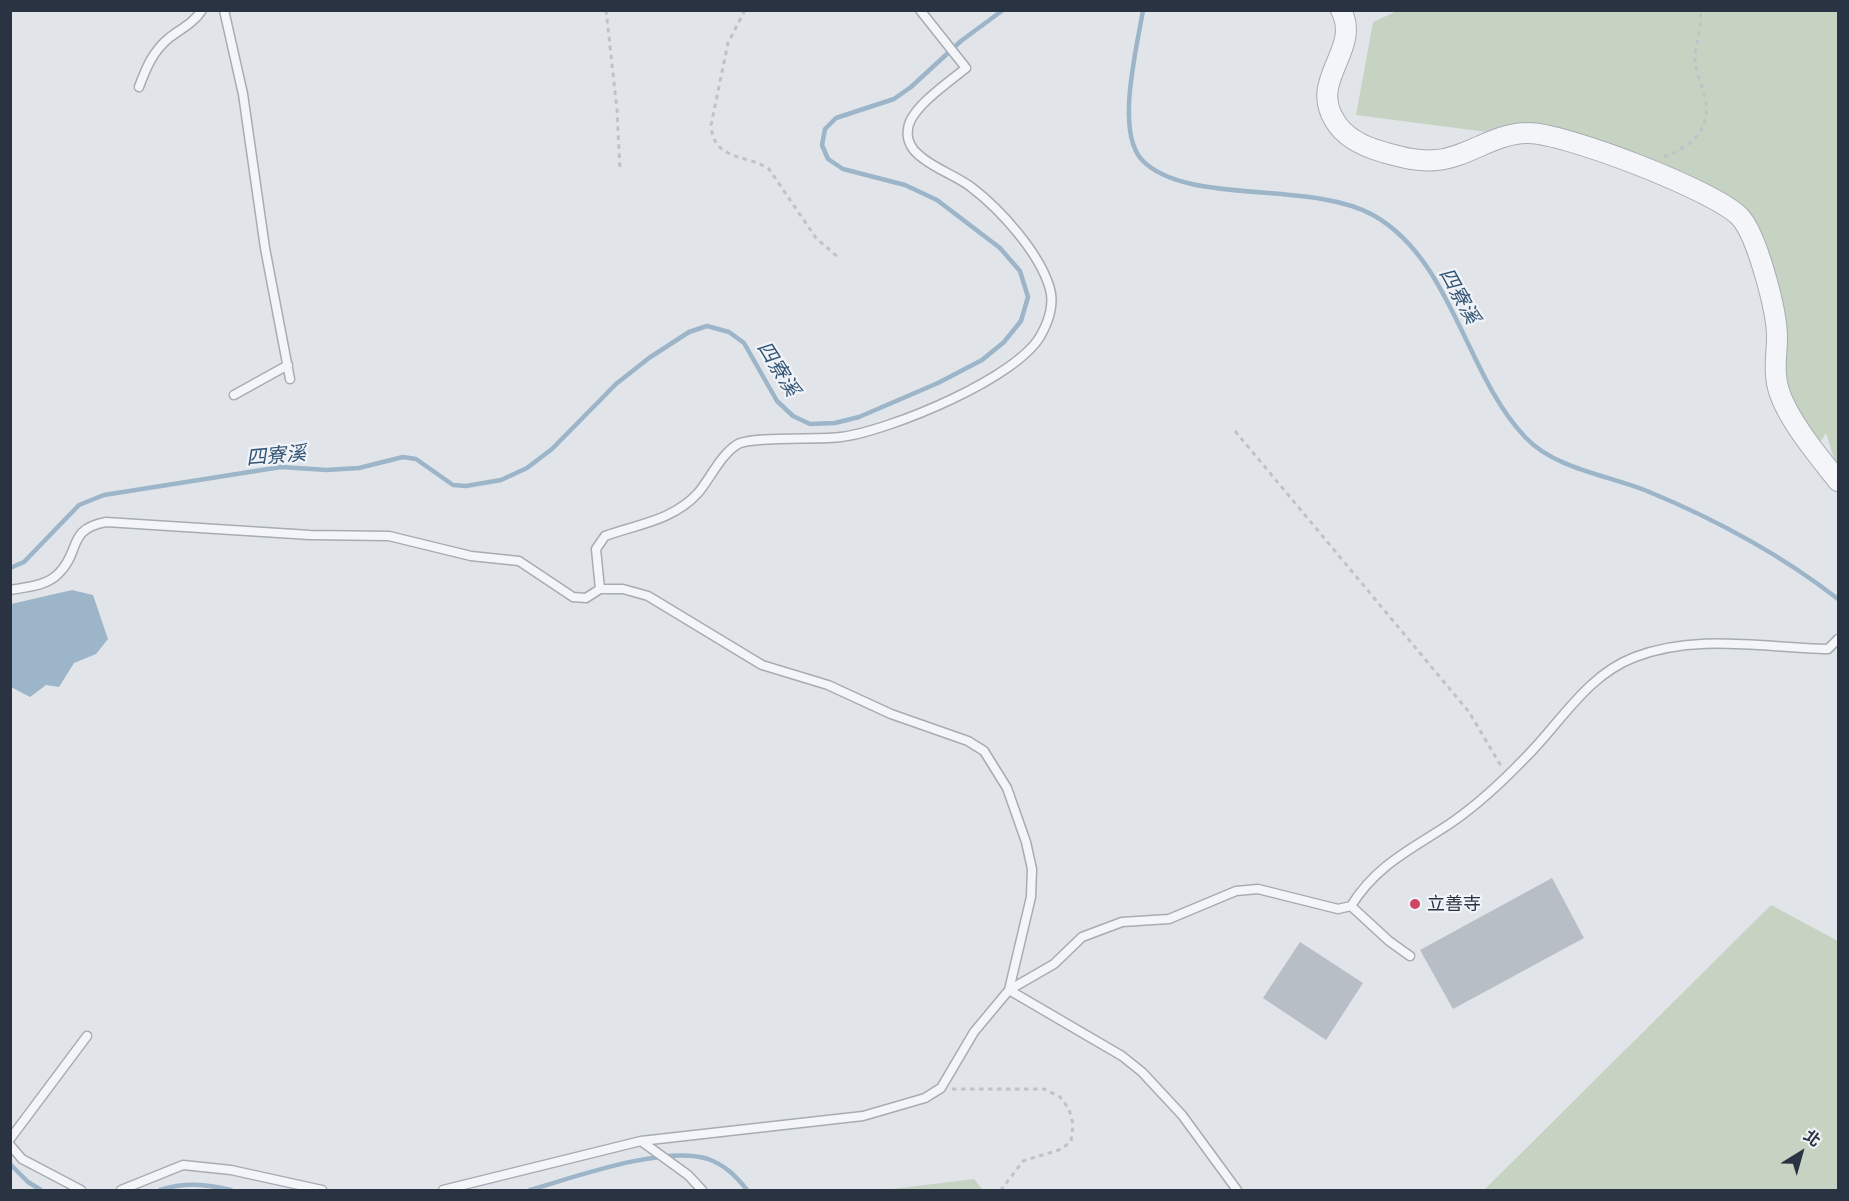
<!DOCTYPE html>
<meta charset="utf-8">
<style>
body{margin:0}
#map{position:relative;width:1849px;height:1201px;overflow:hidden;background:#e1e5e9;font-family:"Public Sans","Noto Sans TC",sans-serif}
canvas{display:block}
.frame{position:absolute;inset:0;border:12px solid #293341;pointer-events:none}
.north{position:absolute;left:1771px;top:1123px;width:60px;height:60px;-webkit-text-stroke:4px #f0f3f7;paint-order:stroke;rotate:37deg;font-size:16px;font-weight:700;line-height:24px;text-align:center;color:#293341}
.north::after{content:'';display:block;margin:auto;width:21px;height:27px;background:#293341;clip-path:polygon(50% 0,100% 100%,50% 72%,0 100%)}
</style>
<div id="map">
<canvas width="1849" height="1201"></canvas>
<div class="frame"></div>
<div class="north">北</div>
</div>
<script>
const ctx = document.querySelector('canvas').getContext('2d');
ctx.lineJoin = 'round';
function paint(path, color) { ctx.fillStyle = color; ctx.fill(path, 'evenodd'); }
function strokePath(path, color, width, dash) { ctx.strokeStyle = color; ctx.lineWidth = width; ctx.lineCap = dash ? 'butt' : 'round'; ctx.setLineDash(dash || []); ctx.stroke(path); }
function write(font, color, halo, rows, align = 'center') {
  ctx.font = font + ' "Public Sans","Noto Sans TC",sans-serif'; ctx.lineWidth = 4.5; ctx.setLineDash([]); ctx.textBaseline = 'middle'; ctx.strokeStyle = halo; ctx.fillStyle = color; for (const [text, x, y, turn = 0] of rows) {
    ctx.save(); ctx.translate(x, y); ctx.rotate((+turn || 0) * Math.PI / 180); ctx.textAlign = isNaN(turn) ? turn : align; if (halo) ctx.strokeText(text, 0, 0); ctx.fillText(text, 0, 0); ctx.restore();
  }
}
const green = new Path2D(`
 M 1397,11 L 1838,11 L 1838,472 L 1826,433 L 1819,444 L 1783,388 L 1747,221 L 1625,150 L 1356,115 L 1373,22 Z
 M 1771,905 L 1838,941 L 1838,1190 L 1484,1190 Z
 M 974,1179 L 983,1190 L 884,1190 Z`);
const water = new Path2D(`
 M 72,590 L 93,595 L 108,639 L 96,654 L 74,663 L 59,687 L 46,685 L 30,697 L 11,687 L 11,604 Z`);
const stream = new Path2D(`
 M 1143,10 C 1137,48 1115,131 1142,160 C 1186,206 1310,180 1373,215 C 1453,260 1465,375 1526,438 C 1556,469 1607,475 1647,491 C 1715,519 1780,554 1838,599
 M 10,568 L 24,562 L 79,505 L 104,495 L 281,467 L 327,470 L 359,468 L 403,457 L 416,459 L 453,485 L 466,486 L 501,480 L 527,468 L 552,449 L 616,384 L 649,358 L 689,332 L 707,326 L 729,332 L 744,343 L 777,401 L 793,416 L 810,424 L 835,423 L 859,417 L 938,383 L 982,360 L 1004,342 L 1021,321 L 1028,297 L 1020,271 L 1000,248 L 937,200 L 905,185 L 843,169 L 828,159 L 822,145 L 825,129 L 836,118 L 894,99 L 911,87 L 961,41 L 1003,10
 M 10,1164 L 28,1182 L 41,1190
 M 160,1190 C 185,1182 205,1184 231,1190
 M 530,1190 C 575,1177 664,1145 708,1159 C 725,1165 736,1176 747,1190`);
const building = new Path2D(`
 M 1552,878 L 1584,938 L 1453,1009 L 1420,950 Z
 M 1300,942 L 1363,983 L 1326,1040 L 1263,998 Z`);
const path = new Path2D(`
 M 606,10 L 617,110 L 620,170
 M 745,10 L 728,43 L 711,125 C 714,162 745,153 769,169 L 816,238 L 840,259
 M 1664,157 C 1691,147 1712,129 1705,98 C 1703,86 1696,74 1695,62 C 1694,44 1703,28 1700,10
 M 1235,431 L 1469,712 L 1501,766
 M 952,1089 L 1044,1089 L 1060,1097 L 1069,1109 L 1073,1124 L 1071,1141 L 1062,1149 L 1023,1161 L 1001,1190`);
const service = new Path2D(`
 M 224,10 L 243,94 L 265,248 L 290,379
 M 139,87 C 146,68 153,51 169,38 C 180,29 193,24 202,10
 M 234,395 L 288,365
 M 600,589 L 596,549 L 605,536 C 638,524 672,521 698,493 C 710,479 721,454 738,444 C 752,436 820,440 841,437 C 889,431 1021,377 1042,333 C 1049,320 1054,304 1050,289 C 1040,253 1000,209 971,187 C 955,175 935,169 920,156 C 912,150 906,140 908,129 C 910,108 949,82 966,68 L 920,10
 M 10,590 C 27,587 47,586 59,573 C 81,551 67,529 106,522 L 310,535 L 389,536 L 471,556 L 519,561 L 573,597 L 586,598 L 600,589 L 623,589 L 648,596 L 762,665 L 828,685 L 891,714 L 968,741 L 984,751 L 1007,788 L 1026,842 L 1032,869 L 1031,897 L 1009,990 L 1122,1056 L 1142,1072 L 1182,1115 L 1237,1190
 M 1351,906 L 1389,941 L 1410,956
 M 10,1139 L 87,1036
 M 641,1141 L 688,1175 L 702,1190
 M 10,1145 L 22,1159 L 81,1190
 M 121,1190 L 183,1165 L 231,1170 L 322,1190
 M 443,1190 L 641,1141 L 863,1116 L 925,1098 L 941,1088 L 974,1032 L 1009,990 L 1054,964 L 1082,937 L 1122,922 L 1169,919 L 1236,891 L 1258,889 L 1338,909 L 1351,906 C 1377,864 1412,849 1451,823 C 1477,805 1504,780 1526,757 C 1561,722 1587,675 1635,657 C 1697,633 1764,648 1828,649 L 1838,639`);
const tertiary = new Path2D(`
 M 1341,10 C 1362,50 1308,79 1335,121 C 1345,138 1365,147 1383,152 C 1401,157 1418,162 1437,160 C 1468,157 1495,133 1527,133 C 1563,132 1716,191 1740,217 C 1757,235 1777,311 1777,337 C 1777,355 1773,373 1779,391 C 1788,420 1819,457 1838,481`);
const markers = [
 [1415,904,6,"#ce4663"]
];
const poiNames = [
 ["立善寺",1427,904]
];
const waterNames = [
 ["四寮溪",1459,296,61],
 ["四寮溪",778,369,58],
 ["四寮溪",276,456,-5]
];
paint(green, '#c7d3c2');
paint(water, '#9cb5c9');
strokePath(stream, '#9cb5c9', 4.5);
paint(building, '#b8bec6');
strokePath(service, '#a6acb3', 11);
strokePath(tertiary, '#a6acb3', 22);
strokePath(path, '#bec3c8', 3, [4.5, 4.5]);
strokePath(service, '#f3f5f8', 8);
strokePath(tertiary, '#f3f5f8', 20);
for (const [x, y, r, color] of markers) { const dot = new Path2D(); dot.arc(x, y, r, 0, 2 * Math.PI); ctx.fillStyle = color; ctx.fill(dot); strokePath(dot, '#f0f3f7', 2); }
write('18px', '#293341', '#f0f3f7', poiNames, 'left');
write('italic 20px', '#335575', '#f0f3f7', waterNames);
</script>
